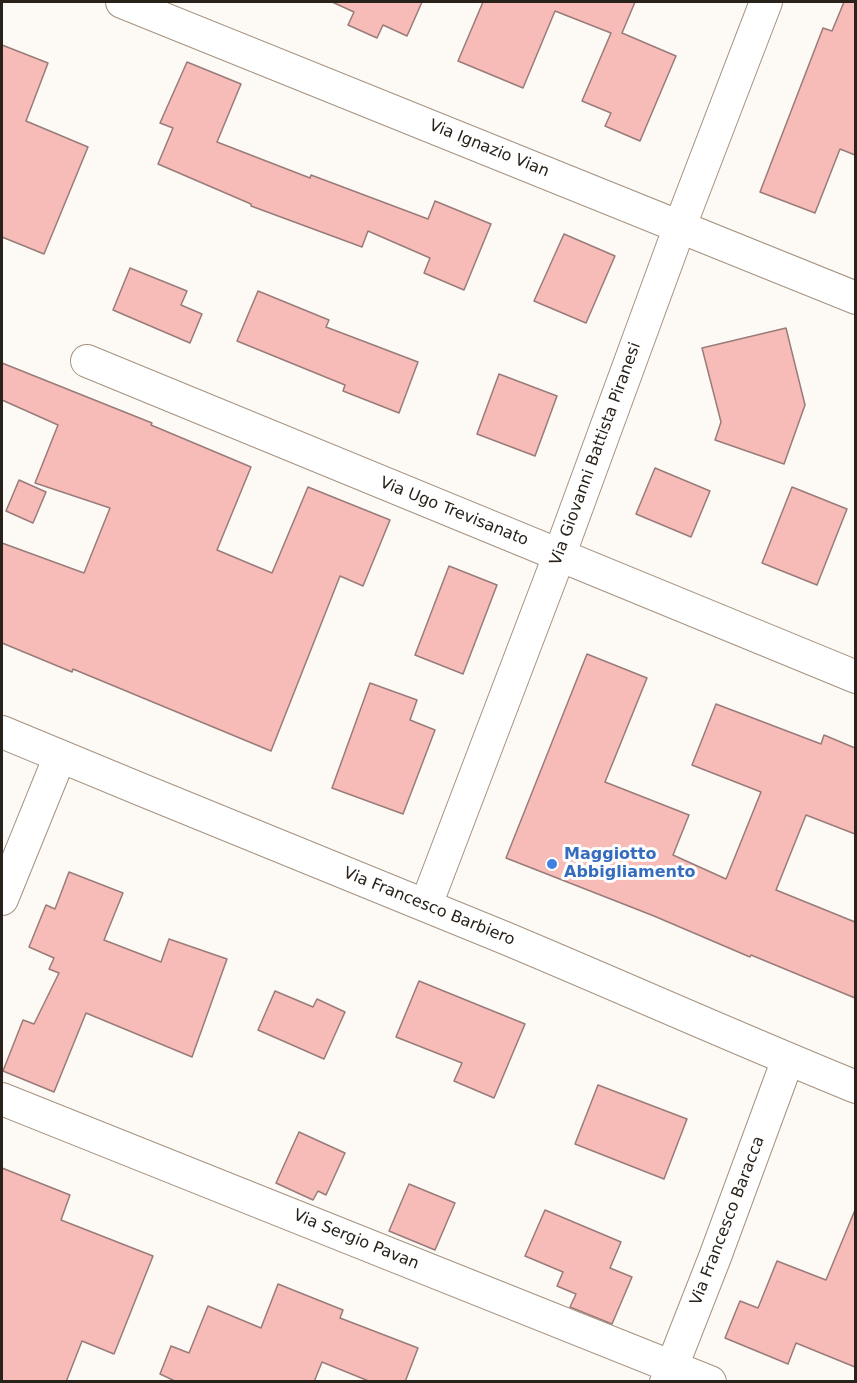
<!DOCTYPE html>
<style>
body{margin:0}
#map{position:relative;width:857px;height:1383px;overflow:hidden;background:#fdf9f5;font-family:"DejaVu Sans",sans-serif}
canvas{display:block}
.frame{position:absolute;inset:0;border:3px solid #29221a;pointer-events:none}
</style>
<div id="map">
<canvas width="857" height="1383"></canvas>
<div class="frame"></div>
</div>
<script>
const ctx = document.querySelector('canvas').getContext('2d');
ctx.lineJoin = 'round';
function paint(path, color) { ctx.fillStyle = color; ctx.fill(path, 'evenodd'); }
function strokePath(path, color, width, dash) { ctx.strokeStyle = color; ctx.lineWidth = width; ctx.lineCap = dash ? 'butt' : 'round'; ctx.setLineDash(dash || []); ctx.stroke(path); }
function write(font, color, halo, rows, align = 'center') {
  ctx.font = font + ' "DejaVu Sans",sans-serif'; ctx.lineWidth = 6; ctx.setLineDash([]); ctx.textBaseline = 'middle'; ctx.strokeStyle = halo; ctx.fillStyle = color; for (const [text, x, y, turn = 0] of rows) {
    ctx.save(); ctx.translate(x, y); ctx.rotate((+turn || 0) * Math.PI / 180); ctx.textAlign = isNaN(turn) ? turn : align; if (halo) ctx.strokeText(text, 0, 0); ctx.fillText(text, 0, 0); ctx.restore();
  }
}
const building = new Path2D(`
 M 332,2 L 422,2 L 407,36 L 383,25 L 377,38 L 348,25 L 354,12 Z
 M 483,2 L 635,2 L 622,33 L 676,56 L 640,141 L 605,126 L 611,113 L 582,101 L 611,33 L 555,11 L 523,88 L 458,61 Z
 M 844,2 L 855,2 L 855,155 L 840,149 L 815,213 L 760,192 L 823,28 L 832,31 Z
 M 2,45 L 48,63 L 26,121 L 88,147 L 44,254 L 2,237 Z
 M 187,62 L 241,84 L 217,142 L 310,178 L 311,175 L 428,219 L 435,201 L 491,224 L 464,290 L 424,273 L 430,258 L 368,231 L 362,247 L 251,206 L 251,204 L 158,164 L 173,128 L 160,123 Z
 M 564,234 L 615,256 L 586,323 L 534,301 Z
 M 130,268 L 187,291 L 181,305 L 202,314 L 190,343 L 113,310 Z
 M 258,291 L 329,320 L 326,327 L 418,362 L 399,413 L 343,391 L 345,385 L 237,341 Z
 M 786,328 L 805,405 L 784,464 L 715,440 L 721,422 L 702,348 Z
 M 2,363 L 152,423 L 151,425 L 251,467 L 217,550 L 272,573 L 308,487 L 390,520 L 363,586 L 340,576 L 271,751 L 73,669 L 72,672 L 2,643 L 2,543 L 84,573 L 110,508 L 35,483 L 58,425 L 2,400 Z
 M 499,374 L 557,396 L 535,456 L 477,434 Z
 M 655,468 L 710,491 L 691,537 L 636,514 Z
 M 19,480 L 46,492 L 33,523 L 6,511 Z
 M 792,487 L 847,509 L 817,585 L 762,563 Z
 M 449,566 L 497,585 L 463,674 L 415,655 Z
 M 587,654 L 647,678 L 605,782 L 689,815 L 673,855 L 726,879 L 761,792 L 692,765 L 716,704 L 821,744 L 824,735 L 855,748 L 855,834 L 806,815 L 776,890 L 855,922 L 855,998 L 751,955 L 750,957 L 654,916 L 506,858 Z
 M 370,683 L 417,700 L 410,720 L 435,730 L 403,814 L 332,788 Z
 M 69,872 L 123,893 L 104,940 L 161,962 L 169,939 L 227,959 L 192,1057 L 86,1013 L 54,1092 L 3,1071 L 23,1020 L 34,1024 L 59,973 L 49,969 L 54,958 L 29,947 L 46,905 L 55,909 Z
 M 419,981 L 525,1024 L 494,1098 L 454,1081 L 462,1063 L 396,1037 Z
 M 275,991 L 313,1007 L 317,999 L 345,1012 L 324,1059 L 258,1030 Z
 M 598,1085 L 687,1119 L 664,1179 L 575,1144 Z
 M 299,1132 L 345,1153 L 326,1195 L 318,1191 L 313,1200 L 276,1183 Z
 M 2,1168 L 70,1195 L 61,1220 L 153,1256 L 114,1354 L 82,1341 L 66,1382 L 2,1382 Z
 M 409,1184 L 455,1203 L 435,1250 L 389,1231 Z
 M 545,1210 L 621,1242 L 610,1268 L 632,1277 L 612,1324 L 570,1307 L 576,1294 L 557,1286 L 563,1272 L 525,1256 Z
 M 855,1210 L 855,1367 L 796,1343 L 788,1364 L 725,1338 L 740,1301 L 758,1308 L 777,1261 L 826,1280 Z
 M 278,1284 L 343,1310 L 340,1318 L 418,1348 L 405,1382 L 371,1382 L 322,1362 L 314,1382 L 177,1382 L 160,1374 L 171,1346 L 189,1353 L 208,1306 L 261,1328 Z`);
const street = new Path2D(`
 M 122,2 L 856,298
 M 87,361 L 856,677
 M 2,732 C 169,802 337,868 505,938 C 622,987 738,1039 856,1087
 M 2,899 L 60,756
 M 426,905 L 559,556 L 680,226 L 766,2
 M 2,1099 L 710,1382
 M 666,1382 L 715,1257 L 788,1059`);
const markers = [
 [552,864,6,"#3f7fe0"]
];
const streetNames = [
 ["Via Ignazio Vian",489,149,22],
 ["Via Giovanni Battista Piranesi",596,454,-70],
 ["Via Ugo Trevisanato",454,512,22],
 ["Via Francesco Barbiero",429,907,22],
 ["Via Francesco Baracca",728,1221,-69],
 ["Via Sergio Pavan",356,1240,22]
];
const shopNames = [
 ["Maggiotto",564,855],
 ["Abbigliamento",564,873]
];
paint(building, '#f7bcb7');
strokePath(building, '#997c7a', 1.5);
strokePath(street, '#a5927e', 34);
strokePath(street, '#fff', 32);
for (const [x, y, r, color] of markers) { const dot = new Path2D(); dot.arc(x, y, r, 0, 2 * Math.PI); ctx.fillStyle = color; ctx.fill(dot); strokePath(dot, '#fff', 2); }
write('16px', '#29221a', '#fff', streetNames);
write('bold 16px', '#366cbe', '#fff', shopNames, 'left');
</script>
